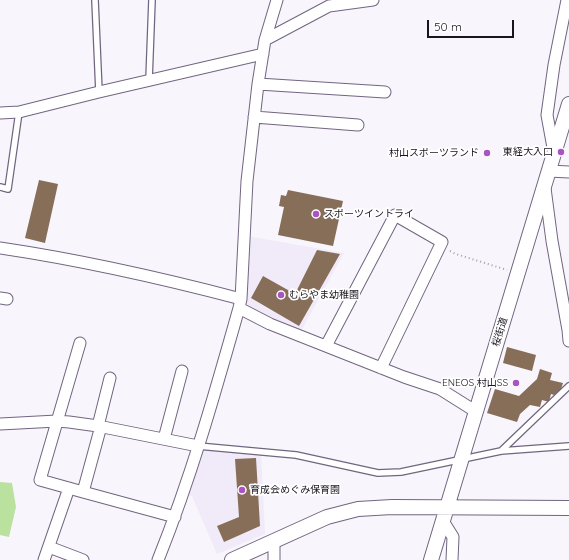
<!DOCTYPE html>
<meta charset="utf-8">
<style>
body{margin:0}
#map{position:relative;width:569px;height:560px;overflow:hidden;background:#f8f5fc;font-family:Quicksand,sans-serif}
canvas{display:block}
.scale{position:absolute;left:427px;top:20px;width:87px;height:18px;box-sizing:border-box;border:2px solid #19141f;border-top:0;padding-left:5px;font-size:12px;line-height:14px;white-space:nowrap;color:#19141f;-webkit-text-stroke:3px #fff;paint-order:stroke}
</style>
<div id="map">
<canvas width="569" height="560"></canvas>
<div class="scale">50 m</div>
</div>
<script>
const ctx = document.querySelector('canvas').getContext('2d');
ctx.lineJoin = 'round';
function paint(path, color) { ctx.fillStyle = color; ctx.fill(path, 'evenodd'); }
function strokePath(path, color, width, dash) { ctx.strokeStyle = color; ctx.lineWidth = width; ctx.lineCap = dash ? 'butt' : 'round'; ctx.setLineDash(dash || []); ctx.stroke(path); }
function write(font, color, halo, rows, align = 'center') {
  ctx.font = font + ' Quicksand,"Noto Sans JP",sans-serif'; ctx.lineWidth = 3.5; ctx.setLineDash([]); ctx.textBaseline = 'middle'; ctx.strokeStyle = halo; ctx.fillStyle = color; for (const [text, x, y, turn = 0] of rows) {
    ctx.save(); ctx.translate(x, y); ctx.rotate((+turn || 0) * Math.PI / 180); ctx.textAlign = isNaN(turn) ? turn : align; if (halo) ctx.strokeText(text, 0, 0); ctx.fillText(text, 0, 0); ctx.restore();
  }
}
const built = new Path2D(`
 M 247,236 L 344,253 L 300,333 L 244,305 Z
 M 200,449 L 261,454 L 265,534 L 217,554 L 192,496 L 186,494 Z`);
const green = new Path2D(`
 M 0,482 L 12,483 L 16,507 L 9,537 L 0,535 Z`);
const building = new Path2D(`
 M 39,180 L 58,184 L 45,243 L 25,238 Z
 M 288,190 L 343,201 L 333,246 L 278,235 L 284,207 L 279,206 L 281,195 L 286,196 Z
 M 317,250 L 340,254 L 299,326 L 251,298 L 263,276 L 295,294 Z
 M 507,347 L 536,355 L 532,371 L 503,363 Z
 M 540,369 L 552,373 L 550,380 L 563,383 L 561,389 L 554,395 L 551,394 L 549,402 L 542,400 L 540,407 L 530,405 L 520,414 L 517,422 L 487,413 L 495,389 L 519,396 L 537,379 Z
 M 256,458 L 260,526 L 224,542 L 217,526 L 239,517 L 235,459 Z`);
const path = new Path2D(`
 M 450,251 L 456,254 L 507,270`);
const service = new Path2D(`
 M 95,0 L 99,92
 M 149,80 L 152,0
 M 0,187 L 8,189 L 19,112
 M 198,446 L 296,455 L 378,473 L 401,472 L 501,451 L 569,446
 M 501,451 L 569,386`);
const minor = new Path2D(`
 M 265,40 L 329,6 L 373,0
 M 258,84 L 385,92
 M 0,113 L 19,112 L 99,92 L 263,54
 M 254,117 L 358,125
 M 554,153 L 547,115 L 554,65 L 567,0
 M 549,171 L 569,172
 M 545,188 L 552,241 L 568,330 L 569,341
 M 0,248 C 81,260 161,278 241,299
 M 0,298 L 7,299
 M 239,308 L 270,324 L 404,377 L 440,389 L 475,411
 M 80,343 L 40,480 L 83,492 L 101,426
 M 326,346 L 395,215 L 442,242 L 381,368
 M 0,424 L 57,421 L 69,422 L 98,426 L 198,446
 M 98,426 L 110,378
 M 164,439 L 182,371
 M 83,492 L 175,517
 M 443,521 L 453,537 L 452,560
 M 49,547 L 83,560
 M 44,560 L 69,488
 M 158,560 C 191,478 215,393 239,308 L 241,299 L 247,181 L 258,84 L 265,40 L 277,0
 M 274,560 L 274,540`);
const tertiary = new Path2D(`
 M 232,560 L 327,517 L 358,509 L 392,507 L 569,508
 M 431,560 L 569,104`);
const markers = [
 [561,152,4,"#a954c2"],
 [487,153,4,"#a954c2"],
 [316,214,4,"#a954c2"],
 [281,295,4,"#a954c2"],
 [516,383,4,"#a954c2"],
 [242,490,4,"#a954c2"]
];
const poiNames = [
 ["東経大入口",553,152],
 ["村山スポーツランド",479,153],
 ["スポーツイントライ",324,214,"left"],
 ["むらやま幼稚園",289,295,"left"],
 ["ENEOS 村山SS",508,383],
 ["育成会めぐみ保育園",250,490,"left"]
];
const streetNames = [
 ["桜街道",500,332,-73]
];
paint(built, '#f1eaf9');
paint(green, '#bbe19f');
paint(building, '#866e58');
strokePath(service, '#726580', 8);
strokePath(minor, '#726580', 13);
strokePath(tertiary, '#726580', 16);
strokePath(path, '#a29fa7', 2, [1, 3]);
strokePath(service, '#fff', 5.5);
strokePath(minor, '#fff', 11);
strokePath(tertiary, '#fff', 14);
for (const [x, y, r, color] of markers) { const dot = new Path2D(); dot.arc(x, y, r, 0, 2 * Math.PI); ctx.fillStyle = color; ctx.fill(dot); strokePath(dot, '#fff', 1.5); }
write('10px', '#19141f', '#fff', poiNames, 'right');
write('10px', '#19141f', '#fff', streetNames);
</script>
